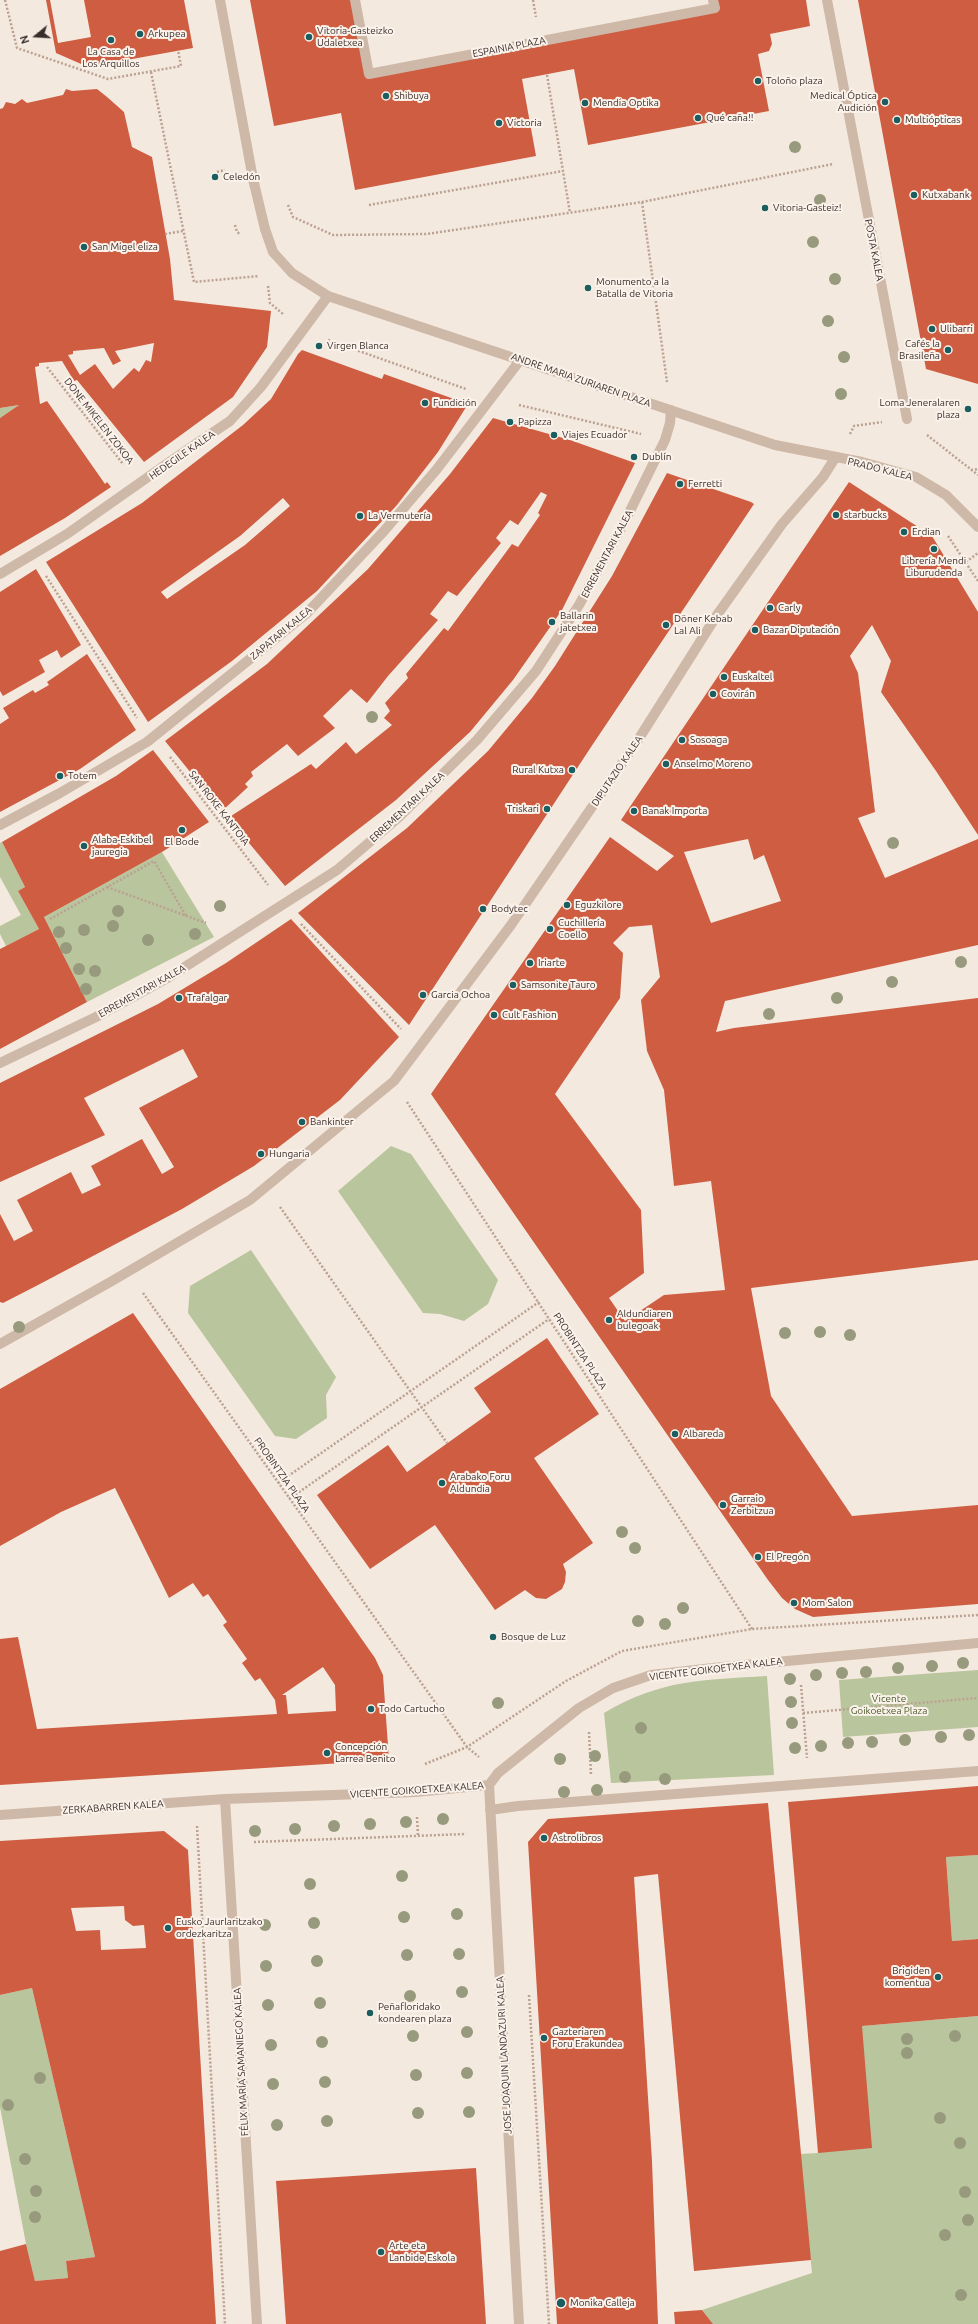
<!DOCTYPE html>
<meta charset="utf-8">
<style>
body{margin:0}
#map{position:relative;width:978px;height:2324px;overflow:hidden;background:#f4e9de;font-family:Ubuntu,sans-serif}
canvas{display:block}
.north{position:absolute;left:16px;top:16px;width:40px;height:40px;-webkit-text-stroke:3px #fbf3eb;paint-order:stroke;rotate:252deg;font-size:11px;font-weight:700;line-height:16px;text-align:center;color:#3a2d29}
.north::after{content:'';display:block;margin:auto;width:14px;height:18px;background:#3a2d29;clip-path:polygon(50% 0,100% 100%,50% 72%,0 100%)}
</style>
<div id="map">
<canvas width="978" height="2324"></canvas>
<div class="north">N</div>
</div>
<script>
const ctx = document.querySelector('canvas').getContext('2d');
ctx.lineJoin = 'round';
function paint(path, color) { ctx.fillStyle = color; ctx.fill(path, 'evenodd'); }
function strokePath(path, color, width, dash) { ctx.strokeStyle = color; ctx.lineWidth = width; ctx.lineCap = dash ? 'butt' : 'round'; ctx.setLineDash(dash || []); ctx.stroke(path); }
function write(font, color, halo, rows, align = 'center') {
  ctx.font = font + ' Ubuntu,sans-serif'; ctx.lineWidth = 4; ctx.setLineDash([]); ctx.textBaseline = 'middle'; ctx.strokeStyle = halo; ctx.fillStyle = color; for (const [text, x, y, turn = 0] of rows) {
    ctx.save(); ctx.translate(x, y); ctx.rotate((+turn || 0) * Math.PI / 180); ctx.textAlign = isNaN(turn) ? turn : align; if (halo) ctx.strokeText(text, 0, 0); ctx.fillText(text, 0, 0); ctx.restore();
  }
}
const green = new Path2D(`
 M 19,405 L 0,418 L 0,408 Z
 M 2,842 L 25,887 L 18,891 L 39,929 L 6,946 L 0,934 L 0,926 L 21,915 L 0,877 L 0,843 Z
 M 162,852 L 214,937 L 87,1002 L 44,917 Z
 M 391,1146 L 411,1154 L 498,1280 L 488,1304 L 464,1321 L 440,1314 L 423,1313 L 338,1191 Z
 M 251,1250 L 336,1377 L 326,1395 L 327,1418 L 296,1439 L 275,1436 L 188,1313 L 190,1286 Z
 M 978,1670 L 978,1727 L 843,1737 L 839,1680 Z
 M 767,1676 L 774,1775 L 611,1783 L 604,1713 C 661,1679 704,1680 767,1676 Z
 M 978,1855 L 978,1939 L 952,1941 L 946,1857 Z
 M 32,1988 L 95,2257 L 66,2261 L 68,2278 L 35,2281 L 26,2244 L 0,2107 L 0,1995 Z
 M 978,2016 L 978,2324 L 713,2324 L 702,2310 L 812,2273 L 800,2154 L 818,2153 L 862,2026 Z`);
const building = new Path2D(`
 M 46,0 L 50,0 L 58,43 L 91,37 L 84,0 L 184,0 L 193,48 L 88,67 L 56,53 Z
 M 250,0 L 355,0 L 369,74 L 715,8 L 713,0 L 806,0 L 810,26 L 770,34 L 772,44 L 769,51 L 758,54 L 769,111 L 588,145 L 574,69 L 522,79 L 536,156 L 355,190 L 341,113 L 274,126 Z
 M 858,0 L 978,0 L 978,384 L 926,369 Z
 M 66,89 L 72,91 L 97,89 L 107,97 L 124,112 L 132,147 L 152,157 L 170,259 L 174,300 L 271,311 L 267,347 L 233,397 L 144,462 L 77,380 L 74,381 L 62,361 L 39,363 L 39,366 L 35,367 L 40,404 L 47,401 L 105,484 L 107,482 L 111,487 L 65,518 L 0,556 L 0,418 L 19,405 L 0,408 L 0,109 L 3,108 L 6,102 L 15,104 L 22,99 L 27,103 L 63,95 ZM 154,343 L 151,362 L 146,360 L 139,372 L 134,368 L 113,389 L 95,364 L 80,375 L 68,355 L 73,354 L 73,351 L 104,348 L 113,365 L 121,361 L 115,351 Z
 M 302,350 L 382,379 L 384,374 L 468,404 L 438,452 L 397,505 L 317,591 L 232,661 L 148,722 L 46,562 L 142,503 L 243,425 L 271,399 L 298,354 ZM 283,498 L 290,506 L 245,545 L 167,599 L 161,592 L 240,536 Z
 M 493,418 L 570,440 L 635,463 L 562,610 L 513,680 L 470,732 L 396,800 L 285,886 L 228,818 L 311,764 L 316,769 L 346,742 L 356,754 L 392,725 L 384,718 L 390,711 L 385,703 L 408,678 L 406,674 L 444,628 L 448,631 L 512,544 L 518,547 L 540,515 L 538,513 L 547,495 L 541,492 L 518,525 L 510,520 L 496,538 L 501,543 L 457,596 L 448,591 L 430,614 L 438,620 L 388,676 L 367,703 L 351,689 L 323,716 L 335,728 L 298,756 L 287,744 L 251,772 L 253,776 L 245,784 L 248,787 L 222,811 L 165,741 L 267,664 L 368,569 L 450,474 Z
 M 667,473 L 751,502 L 754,504 L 591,747 L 409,1025 L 298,913 L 407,828 L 488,751 L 532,698 L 555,666 L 612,576 Z
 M 849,482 L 932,536 L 978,612 L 978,835 L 936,771 L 881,692 L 891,661 L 872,625 L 850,656 L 858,673 L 875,812 L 858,818 L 885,878 L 978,839 L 978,945 L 725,1001 L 716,1032 L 734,1028 L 978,998 L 978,1260 L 751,1288 L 771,1396 L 852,1516 L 978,1505 L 978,1604 L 813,1617 L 795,1609 L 782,1598 L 768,1580 L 431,1094 L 610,837 L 657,871 L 674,856 L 621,820 ZM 748,839 L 754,860 L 764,855 L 781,901 L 711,923 L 684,852 ZM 652,925 L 660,977 L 641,1000 L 647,1051 L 664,1090 L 674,1186 L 711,1181 L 725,1290 L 664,1295 L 625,1321 L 609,1298 L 644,1273 L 641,1210 L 555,1094 L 620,998 L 623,953 L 613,943 L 629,927 Z
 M 36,569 L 81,645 L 61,658 L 57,650 L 39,660 L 45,672 L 3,696 L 0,691 L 0,592 Z
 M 87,654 L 136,730 L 80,769 L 0,812 L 0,724 L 9,718 L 3,708 L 33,690 L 35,693 L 49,685 L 47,682 Z
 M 153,750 L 209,822 L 162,852 L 44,917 L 87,1002 L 0,1049 L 0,949 L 39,929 L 18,891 L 25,887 L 2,842 L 116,776 Z
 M 291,919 L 399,1037 L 340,1100 L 254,1166 L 182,1209 L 38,1285 L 3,1303 L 0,1302 L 0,1214 L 14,1241 L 33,1231 L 17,1200 L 71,1172 L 82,1194 L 101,1185 L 91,1166 L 142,1139 L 162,1174 L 174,1167 L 139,1108 L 198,1077 L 183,1049 L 84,1098 L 105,1135 L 0,1182 L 0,1083 L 158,1004 L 226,963 Z
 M 133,1313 L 375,1658 L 383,1675 L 389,1760 L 0,1785 L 0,1639 L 18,1637 L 37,1729 L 277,1714 L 275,1700 L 260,1678 L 255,1681 L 242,1663 L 247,1659 L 223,1625 L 227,1622 L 208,1594 L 203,1597 L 193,1583 L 169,1598 L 115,1488 L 61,1512 L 0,1546 L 0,1389 ZM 323,1667 L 335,1685 L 336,1711 L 288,1714 L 286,1695 L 282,1695 Z
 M 547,1338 L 599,1414 L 534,1458 L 593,1543 L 563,1564 L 566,1572 L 565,1582 L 562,1589 L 546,1599 L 536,1598 L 525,1590 L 495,1610 L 435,1525 L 370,1569 L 317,1495 L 388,1445 L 407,1472 L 491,1412 L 474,1388 Z
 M 978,1786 L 978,1855 L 946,1857 L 952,1941 L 978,1939 L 978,2016 L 862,2026 L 872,2148 L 818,2153 L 788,1802 Z
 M 768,1803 L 811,2260 L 694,2271 L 658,1874 L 634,1877 L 652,2161 L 658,2324 L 557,2324 L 528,1842 L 548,1819 Z
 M 164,1831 L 188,1850 L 216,2324 L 0,2324 L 0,2251 L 26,2244 L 35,2281 L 68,2278 L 66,2261 L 95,2257 L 32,1988 L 0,1995 L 0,1841 ZM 124,1906 L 125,1920 L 133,1926 L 144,1925 L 146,1948 L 101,1950 L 100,1930 L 76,1931 L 71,1908 Z
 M 476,2168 L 486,2324 L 286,2324 L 276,2181 Z
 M 702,2310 L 713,2324 L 675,2324 L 674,2312 Z`);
const path = new Path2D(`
 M 5,0 L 17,48 L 108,79 L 181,66 L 178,50
 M 533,0 L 536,17
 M 151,72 L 194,282 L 259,276
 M 547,75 L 570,213
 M 217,172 L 225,170
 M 642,202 L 667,382
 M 288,205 L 293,217 L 333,235 L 427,234 L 642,202 L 833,164
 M 369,205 L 563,171
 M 235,225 L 237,232 L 240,234
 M 165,234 L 183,231
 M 268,286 L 270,303 L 283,314
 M 328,340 L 466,389
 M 47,367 L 123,464
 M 519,405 L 641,434
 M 850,434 L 854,426 L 882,422
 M 927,435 L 978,475
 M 971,470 L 978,469
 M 948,536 L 978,581
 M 966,562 L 978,553
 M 46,576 L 137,718
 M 170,757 L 268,885
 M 107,887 L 206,923
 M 50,919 L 154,861 L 186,916
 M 301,924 L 401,1029
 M 407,1102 L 752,1629
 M 280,1207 L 447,1443
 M 143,1293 L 467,1747 L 479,1757
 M 278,1483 L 539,1302
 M 289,1499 L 549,1319
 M 801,1685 L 807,1758
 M 803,1713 L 978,1698
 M 589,1732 L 591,1775
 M 425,1764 L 467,1747 L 566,1681 L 622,1651 L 752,1629 L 978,1615
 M 417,1817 L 418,1836
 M 197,1826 L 225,2324
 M 254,1842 L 466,1834
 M 529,1995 L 549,2324`);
const street = new Path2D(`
 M 220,0 L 253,179 L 265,229 L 273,252 L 292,273 L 328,296 L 775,445 L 862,462 L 916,477 L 946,495 L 978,527
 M 355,0 L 369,74 L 715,8 L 713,0
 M 827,0 L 907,419
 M 0,574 L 67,534 L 175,458 L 230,421 L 261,387 L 328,296
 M 0,825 L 60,793 L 147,742 L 307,613 L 384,531 L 437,469 L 521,359
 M 0,1063 L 96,1017 L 169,977 L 337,870 L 399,817 L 477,740 L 536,671 L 579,605 L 627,517 L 665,440 L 670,423 L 671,410
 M 0,1344 L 112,1281 L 250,1200 L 394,1081 L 511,925 L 638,740 L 717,615 L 782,524 L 823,477 L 835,458
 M 489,1785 L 519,2324
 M 225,1799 L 257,2324
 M 490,1810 L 518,1806 L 978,1771
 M 0,1815 L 225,1799 L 415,1792 L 489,1785 L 498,1773 L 579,1708 L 613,1688 L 651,1675 L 713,1668 L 978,1643`);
const trees = [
 [795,147],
 [820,200],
 [813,242],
 [835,279],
 [828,321],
 [844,357],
 [841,394],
 [372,717],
 [893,843],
 [220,906],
 [118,911],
 [113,926],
 [84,930],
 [59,932],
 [195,934],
 [148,940],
 [66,948],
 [961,962],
 [79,969],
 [95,971],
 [892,982],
 [86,989],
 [837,998],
 [769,1014],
 [19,1327],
 [820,1332],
 [785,1333],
 [850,1335],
 [622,1532],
 [635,1548],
 [683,1608],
 [638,1621],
 [665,1624],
 [963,1663],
 [932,1666],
 [898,1668],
 [866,1672],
 [842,1673],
 [816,1675],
 [790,1679],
 [791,1702],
 [498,1703],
 [792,1723],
 [641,1728],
 [969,1735],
 [941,1737],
 [905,1740],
 [872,1742],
 [848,1743],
 [821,1746],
 [795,1748],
 [595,1756],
 [560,1759],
 [625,1777],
 [665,1779],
 [597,1790],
 [564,1792],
 [443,1819],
 [406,1822],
 [370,1824],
 [334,1826],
 [295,1829],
 [255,1831],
 [402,1876],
 [310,1884],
 [457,1914],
 [404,1917],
 [314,1923],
 [265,1925],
 [459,1954],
 [407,1955],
 [317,1961],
 [266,1966],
 [462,1992],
 [410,1996],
 [320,2003],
 [268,2005],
 [467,2032],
 [413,2036],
 [955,2036],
 [907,2039],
 [322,2042],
 [271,2045],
 [907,2053],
 [467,2073],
 [416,2075],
 [40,2078],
 [325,2082],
 [273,2084],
 [8,2105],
 [469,2112],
 [418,2113],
 [940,2118],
 [327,2121],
 [277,2125],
 [960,2143],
 [25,2159],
 [36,2191],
 [965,2192],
 [35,2217],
 [968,2220],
 [945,2235],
 [961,2295]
];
const markers = [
 [140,34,4,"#1b5e5f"],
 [309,37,4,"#1b5e5f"],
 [111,40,4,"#1b5e5f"],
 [758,81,4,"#1b5e5f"],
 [386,96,4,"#1b5e5f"],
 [885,102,4,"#1b5e5f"],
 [585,103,4,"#1b5e5f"],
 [698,118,4,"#1b5e5f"],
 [897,120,4,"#1b5e5f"],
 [499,123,4,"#1b5e5f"],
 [215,177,4,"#1b5e5f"],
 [914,195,4,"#1b5e5f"],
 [765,208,4,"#1b5e5f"],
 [84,247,4,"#1b5e5f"],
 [588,288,4,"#1b5e5f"],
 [932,329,4,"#1b5e5f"],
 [319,346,4,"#1b5e5f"],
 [948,350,4,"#1b5e5f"],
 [425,403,4,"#1b5e5f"],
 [968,409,4,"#1b5e5f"],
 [510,422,4,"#1b5e5f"],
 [554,435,4,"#1b5e5f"],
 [634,457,4,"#1b5e5f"],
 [680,484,4,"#1b5e5f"],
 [836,515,4,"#1b5e5f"],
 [360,516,4,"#1b5e5f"],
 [904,532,4,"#1b5e5f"],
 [934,549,4,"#1b5e5f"],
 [770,608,4,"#1b5e5f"],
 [552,622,4,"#1b5e5f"],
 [666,625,4,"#1b5e5f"],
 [755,630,4,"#1b5e5f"],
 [724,677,4,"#1b5e5f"],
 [713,694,4,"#1b5e5f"],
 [682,740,4,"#1b5e5f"],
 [666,764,4,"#1b5e5f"],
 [572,770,4,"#1b5e5f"],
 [60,776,4,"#1b5e5f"],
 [547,809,4,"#1b5e5f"],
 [634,811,4,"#1b5e5f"],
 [182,830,4,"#1b5e5f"],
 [84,846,4,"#1b5e5f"],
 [567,905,4,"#1b5e5f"],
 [483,909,4,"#1b5e5f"],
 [550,929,4,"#1b5e5f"],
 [530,963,4,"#1b5e5f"],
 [513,985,4,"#1b5e5f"],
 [423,995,4,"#1b5e5f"],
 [179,998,4,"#1b5e5f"],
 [494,1015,4,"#1b5e5f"],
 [302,1122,4,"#1b5e5f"],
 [261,1154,4,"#1b5e5f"],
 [609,1320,4,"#1b5e5f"],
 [675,1434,4,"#1b5e5f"],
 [442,1483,4,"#1b5e5f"],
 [723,1505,4,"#1b5e5f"],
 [758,1557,4,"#1b5e5f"],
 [794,1603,4,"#1b5e5f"],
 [493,1637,4,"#1b5e5f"],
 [371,1709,4,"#1b5e5f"],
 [327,1753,4,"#1b5e5f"],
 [544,1838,4,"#1b5e5f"],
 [168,1928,4,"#1b5e5f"],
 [938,1977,4,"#1b5e5f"],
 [370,2013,4,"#1b5e5f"],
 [544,2038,4,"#1b5e5f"],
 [381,2252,4,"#1b5e5f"],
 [561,2303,5,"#1b5e5f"]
];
const poiNames = [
 ["Vitoria-Gasteizko",317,31],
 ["Udaletxea",317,43],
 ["Arkupea",148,34],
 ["La Casa de",111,52,"center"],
 ["Los Arquillos",111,64,"center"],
 ["Toloño plaza",766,81],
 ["Shibuya",394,96],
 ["Medical Óptica",877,96,"right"],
 ["Audición",877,108,"right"],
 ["Mendia Optika",593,103],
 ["Qué caña!!",706,118],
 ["Multiópticas",905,120],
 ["Victoria",507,123],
 ["Celedón",223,177],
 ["Kutxabank",922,195],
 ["Vitoria-Gasteiz!",773,208],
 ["San Migel eliza",92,247],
 ["Monumento a la",596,282],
 ["Batalla de Vitoria",596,294],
 ["Ulibarri",940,329],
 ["Cafés la",940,344,"right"],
 ["Brasileña",940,356,"right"],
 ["Virgen Blanca",327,346],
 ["Fundición",433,403],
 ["Loma Jeneralaren",960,403,"right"],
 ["plaza",960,415,"right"],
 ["Papizza",518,422],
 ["Viajes Ecuador",562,435],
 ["Dublín",642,457],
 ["Ferretti",688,484],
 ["starbucks",844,515],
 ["La Vermutería",368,516],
 ["Erdian",912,532],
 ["Librería Mendi",934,561,"center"],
 ["Liburudenda",934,573,"center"],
 ["Carly",778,608],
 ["Ballarin",560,616],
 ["jatetxea",560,628],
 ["Döner Kebab",674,619],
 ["Lal Ali",674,631],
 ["Bazar Diputación",763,630],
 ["Euskaltel",732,677],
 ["Covirán",721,694],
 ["Sosoaga",690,740],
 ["Anselmo Moreno",674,764],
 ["Rural Kutxa",564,770,"right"],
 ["Totem",68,776],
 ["Triskari",539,809,"right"],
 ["Banak Importa",642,811],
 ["Alaba-Eskibel",92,840],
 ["jauregia",92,852],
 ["El Bode",182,842,"center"],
 ["Eguzkilore",575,905],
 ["Bodytec",491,909],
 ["Cuchillería",558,923],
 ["Coello",558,935],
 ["Iriarte",538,963],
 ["Samsonite Tauro",521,985],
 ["Garcia Ochoa",431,995],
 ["Trafalgar",187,998],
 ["Cult Fashion",502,1015],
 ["Bankinter",310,1122],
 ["Hungaria",269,1154],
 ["Aldundiaren",617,1314],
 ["bulegoak",617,1326],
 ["Albareda",683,1434],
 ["Arabako Foru",450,1477],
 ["Aldundia",450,1489],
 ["Garraio",731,1499],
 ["Zerbitzua",731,1511],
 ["El Pregón",766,1557],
 ["Mom Salon",802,1603],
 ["Bosque de Luz",501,1637],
 ["Todo Cartucho",379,1709],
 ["Concepción",335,1747],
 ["Larrea Benito",335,1759],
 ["Astrolibros",552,1838],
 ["Eusko Jaurlaritzako",176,1922],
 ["ordezkaritza",176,1934],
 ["Brigiden",930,1971,"right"],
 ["komentua",930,1983,"right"],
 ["Peñafloridako",378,2007],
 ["kondearen plaza",378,2019],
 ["Gazteriaren",552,2032],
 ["Foru Erakundea",552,2044],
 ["Arte eta",389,2246],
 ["Lanbide Eskola",389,2258],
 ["Monika Calleja",570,2303]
];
const streetNames = [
 ["ESPAINIA PLAZA",509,47,-11],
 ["POSTA KALEA",874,250,79],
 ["ANDRE MARIA ZURIAREN PLAZA",581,380,19],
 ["DONE MIKELEN ZOKOA",99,421,52],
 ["HEDEGILE KALEA",182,455,-35],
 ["PRADO KALEA",880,469,14],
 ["ERREMENTARI KALEA",607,554,-62],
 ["ZAPATARI KALEA",281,633,-40],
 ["DIPUTAZIO KALEA",617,771,-56],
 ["ERREMENTARI KALEA",407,807,-43],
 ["SAN ROKE KANTOIA",219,808,52],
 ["ERREMENTARI KALEA",142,991,-29],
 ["PROBINTZIA PLAZA",580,1351,57],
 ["PROBINTZIA PLAZA",282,1475,55],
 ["VICENTE GOIKOETXEA KALEA",716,1669,-7],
 ["VICENTE GOIKOETXEA KALEA",417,1790,-4],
 ["ZERKABARREN KALEA",113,1807,-4],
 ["JOSE JOAQUIN LANDAZURI KALEA",504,2055,-93],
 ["FÉLIX MARÍA SAMANIEGO KALEA",241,2062,-93]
];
const parkNames = [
 ["Vicente",889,1699],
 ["Goikoetxea Plaza",889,1711]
];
paint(green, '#b9c59c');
paint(building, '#ce5d42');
strokePath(path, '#baa192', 2.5, [2, 2]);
strokePath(street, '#ceb8a8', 10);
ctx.fillStyle = '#979a7c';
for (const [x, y] of trees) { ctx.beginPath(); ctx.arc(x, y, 6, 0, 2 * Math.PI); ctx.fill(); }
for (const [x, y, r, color] of markers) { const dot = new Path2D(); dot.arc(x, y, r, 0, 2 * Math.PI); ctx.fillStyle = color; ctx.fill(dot); strokePath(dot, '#fbf3eb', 1.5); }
write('10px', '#3a2d29', '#fbf3eb', poiNames, 'left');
write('10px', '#3a2d29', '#fbf3eb', streetNames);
write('10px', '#4b5a2b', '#fbf3eb', parkNames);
</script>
